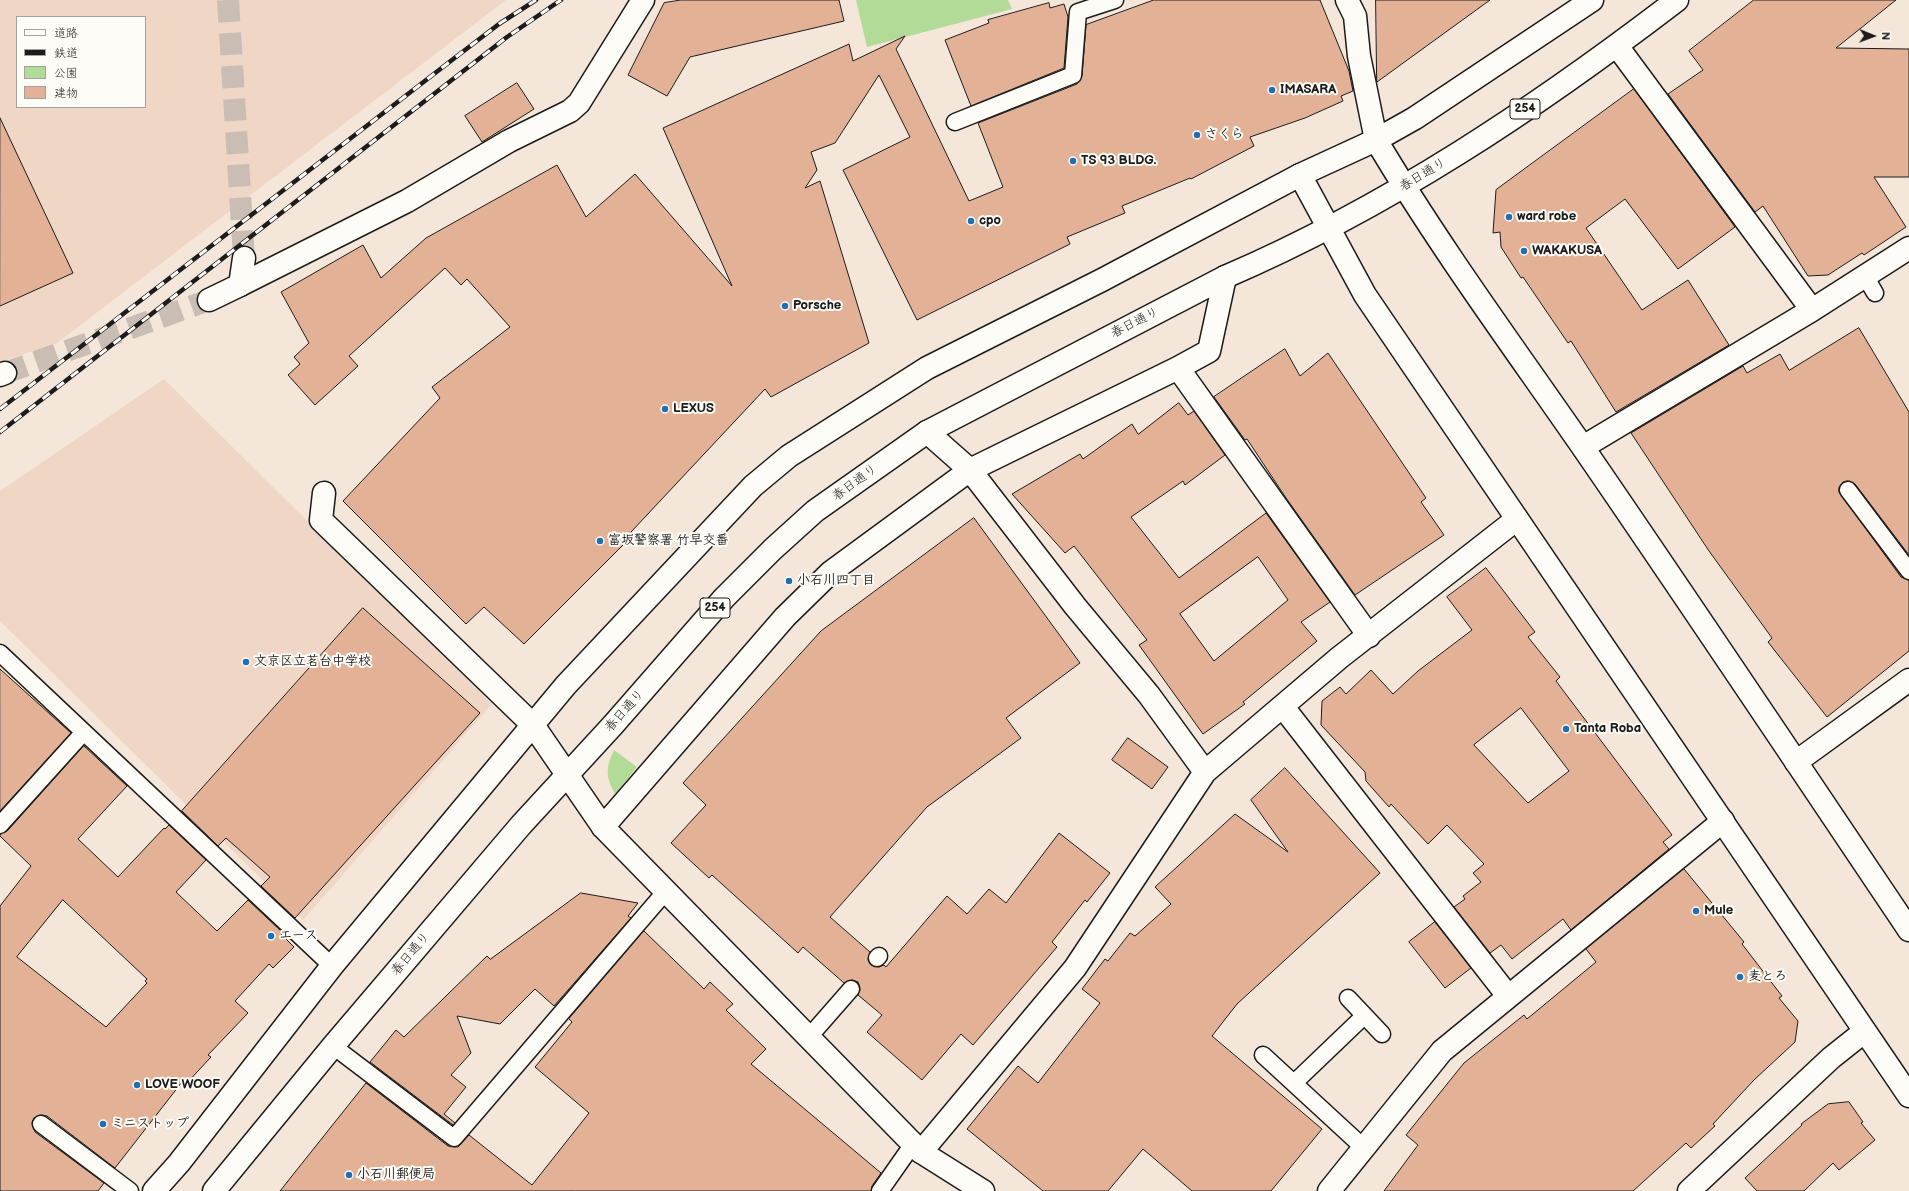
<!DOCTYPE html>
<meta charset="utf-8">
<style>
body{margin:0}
#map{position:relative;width:1909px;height:1191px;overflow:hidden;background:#f5e6da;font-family:"Balsamiq Sans","Klee One",sans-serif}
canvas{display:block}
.legend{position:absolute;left:16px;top:16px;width:130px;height:92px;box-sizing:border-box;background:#fdfcf7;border:1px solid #a3a29f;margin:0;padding:5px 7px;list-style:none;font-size:12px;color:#1c1c1c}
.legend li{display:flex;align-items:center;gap:8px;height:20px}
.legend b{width:20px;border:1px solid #a3a29f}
.north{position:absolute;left:1853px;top:16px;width:40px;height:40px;-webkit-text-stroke:3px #fdfcf7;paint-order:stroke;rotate:91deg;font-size:11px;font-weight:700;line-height:16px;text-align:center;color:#1c1c1c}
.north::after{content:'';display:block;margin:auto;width:14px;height:18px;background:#1c1c1c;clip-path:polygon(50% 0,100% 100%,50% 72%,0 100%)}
</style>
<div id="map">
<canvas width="1909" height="1191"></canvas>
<ul class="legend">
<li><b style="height:5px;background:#fdfcf7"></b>道路</li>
<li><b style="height:5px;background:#1c1c1c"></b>鉄道</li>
<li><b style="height:11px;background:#b2db98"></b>公園</li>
<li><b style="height:11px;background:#e3b195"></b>建物</li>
</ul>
<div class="north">N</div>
</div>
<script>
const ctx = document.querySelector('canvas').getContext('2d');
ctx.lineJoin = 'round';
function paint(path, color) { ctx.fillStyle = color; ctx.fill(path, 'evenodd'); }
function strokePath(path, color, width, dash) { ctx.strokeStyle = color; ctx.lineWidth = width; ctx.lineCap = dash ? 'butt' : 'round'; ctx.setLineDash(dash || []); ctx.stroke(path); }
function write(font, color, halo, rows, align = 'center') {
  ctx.font = font + ' "Balsamiq Sans","Klee One",sans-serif'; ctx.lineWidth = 4; ctx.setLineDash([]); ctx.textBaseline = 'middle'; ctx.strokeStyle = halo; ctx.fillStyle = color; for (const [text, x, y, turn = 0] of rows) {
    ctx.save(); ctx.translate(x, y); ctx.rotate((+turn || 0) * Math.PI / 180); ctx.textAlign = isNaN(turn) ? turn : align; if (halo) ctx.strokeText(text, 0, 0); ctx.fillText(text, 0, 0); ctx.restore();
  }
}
const built = new Path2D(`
 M 0,0 L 506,0 L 57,343 L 0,362 ZM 17,17 L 145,17 L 145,107 L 17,107 Z
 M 164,379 L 492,704 L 303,920 L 0,621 L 0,491 Z`);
const green = new Path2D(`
 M 856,0 L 1008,0 L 1012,9 L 867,47 Z
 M 614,750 L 637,767 L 615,794 C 605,775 606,768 614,750 Z`);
const building = new Path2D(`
 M 681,0 L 839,0 L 844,21 L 690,57 L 667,96 L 628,75 L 664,3 Z
 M 1154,0 L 1320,0 L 1349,71 L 1353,91 L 1341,96 L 1343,101 L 1305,118 L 1250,137 L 1254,146 L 1191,179 L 1190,178 L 1122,206 L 1125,213 L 1067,237 L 1070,244 L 917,320 L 843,170 L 910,137 L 879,75 L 835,143 L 811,152 L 817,170 L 805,188 L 820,181 L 869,343 L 771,397 L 765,389 L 631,532 L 634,534 L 524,644 L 484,607 L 466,624 L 343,501 L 440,398 L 432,387 L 510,327 L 467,279 L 461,285 L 445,268 L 349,356 L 358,366 L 315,405 L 288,375 L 300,364 L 294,357 L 309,343 L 281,292 L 363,245 L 381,278 L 426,238 L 557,165 L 586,217 L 635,174 L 732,286 L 663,128 L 849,44 L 853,61 L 905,36 L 896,49 L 969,201 L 1003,187 L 978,123 L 1077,84 L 1082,76 L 1086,25 Z
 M 1376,0 L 1490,0 L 1377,82 Z
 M 1754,0 L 1896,0 L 1836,48 L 1909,49 L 1909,177 L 1874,177 L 1906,227 L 1864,255 L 1862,253 L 1828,275 L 1808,276 L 1763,206 L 1755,212 L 1668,94 L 1703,70 L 1689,51 Z
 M 1049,3 L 1050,8 L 1064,4 L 1068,17 L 1064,68 L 971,106 L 945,40 L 989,23 L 988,20 Z
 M 517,83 L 534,109 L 482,142 L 465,116 Z
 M 1634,89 L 1735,227 L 1678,269 L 1625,199 L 1586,228 L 1642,310 L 1688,280 L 1729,345 L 1616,412 L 1571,341 L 1568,343 L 1523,277 L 1521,278 L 1501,247 L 1500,232 L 1493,233 L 1496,190 Z
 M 0,118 L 73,273 L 0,306 Z
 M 1859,328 L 1909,412 L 1909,555 L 1855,484 L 1847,481 L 1843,482 L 1839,487 L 1839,492 L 1901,577 L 1909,580 L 1909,651 L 1827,717 L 1768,642 L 1772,638 L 1709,551 L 1631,433 L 1743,366 L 1747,373 L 1780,354 L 1789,370 Z
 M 1285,349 L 1300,376 L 1328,353 L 1426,498 L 1421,502 L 1444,535 L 1355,595 L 1286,498 L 1247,439 L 1245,440 L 1214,397 Z
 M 1179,403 L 1188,415 L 1194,411 L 1225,455 L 1185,485 L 1183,481 L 1131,517 L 1179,578 L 1266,513 L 1330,602 L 1301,622 L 1317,641 L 1243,702 L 1245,704 L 1203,734 L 1139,645 L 1147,640 L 1074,546 L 1065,553 L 1012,494 L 1080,454 L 1083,459 L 1132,424 L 1138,434 ZM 1258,557 L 1288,600 L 1214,661 L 1180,614 Z
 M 974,518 L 1080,663 L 1006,718 L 1021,738 L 927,807 L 830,917 L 870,952 L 868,960 L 871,965 L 879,967 L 884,965 L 886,967 L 947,896 L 967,914 L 989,889 L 1006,903 L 1059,833 L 1110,873 L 1087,902 L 1085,900 L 1052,942 L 1057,947 L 973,1045 L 961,1034 L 922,1080 L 867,1032 L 882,1015 L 858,995 L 860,990 L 858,982 L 852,980 L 844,983 L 803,947 L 798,953 L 712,875 L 709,878 L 671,843 L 706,805 L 683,783 L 821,631 Z
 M 1486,568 L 1535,632 L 1528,637 L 1560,677 L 1556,681 L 1672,835 L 1663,842 L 1669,849 L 1571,930 L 1563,919 L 1512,959 L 1501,945 L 1490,953 L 1454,907 L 1465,899 L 1463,896 L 1481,882 L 1473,873 L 1484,864 L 1447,825 L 1428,844 L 1391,804 L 1389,807 L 1366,781 L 1365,772 L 1321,725 L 1322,701 L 1340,687 L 1346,694 L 1371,670 L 1393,694 L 1418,671 L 1472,630 L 1447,597 ZM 1521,708 L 1569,771 L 1528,803 L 1474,745 Z
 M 363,608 L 480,713 L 295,918 L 261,886 L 270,877 L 226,838 L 218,846 L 182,811 Z
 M 0,669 L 71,733 L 0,811 Z
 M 1128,738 L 1168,767 L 1152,789 L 1112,760 Z
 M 84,746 L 127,786 L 78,839 L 118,877 L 164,828 L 165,829 L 169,825 L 206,860 L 176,892 L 217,931 L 248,900 L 282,932 L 281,934 L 294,947 L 273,968 L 269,964 L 235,1001 L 248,1013 L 208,1055 L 211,1057 L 185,1085 L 182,1082 L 115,1168 L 47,1116 L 42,1115 L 34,1118 L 32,1123 L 35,1132 L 104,1183 L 98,1191 L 0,1191 L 0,906 L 31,866 L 0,836 L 0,834 L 7,831 ZM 63,900 L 147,979 L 145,981 L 147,983 L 106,1027 L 17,957 Z
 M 1285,768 L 1380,873 L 1237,1004 L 1212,1036 L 1322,1129 L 1271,1191 L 1192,1191 L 1143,1149 L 1108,1191 L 1043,1191 L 967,1129 L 1018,1066 L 1038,1083 L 1100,1003 L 1082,989 L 1105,959 L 1108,961 L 1130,933 L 1135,936 L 1171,904 L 1155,887 L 1235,814 L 1288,852 L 1251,800 Z
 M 1684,869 L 1744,942 L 1742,944 L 1782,996 L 1779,998 L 1798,1021 L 1795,1042 L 1754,1080 L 1713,1124 L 1715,1126 L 1691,1148 L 1686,1143 L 1633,1191 L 1384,1191 L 1418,1145 L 1406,1135 L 1464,1063 L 1524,1015 L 1527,1019 L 1596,962 L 1586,949 Z
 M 581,893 L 638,903 L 628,916 L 631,918 L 554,1006 L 535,989 L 500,1024 L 457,1016 L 471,1053 L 451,1075 L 466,1087 L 444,1114 L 455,1123 L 453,1125 L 370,1062 L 396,1030 L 404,1037 L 487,956 L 490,959 Z
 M 1435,922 L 1471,968 L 1445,988 L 1409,942 Z
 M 644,931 L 704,989 L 710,982 L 733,1004 L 726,1010 L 766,1049 L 751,1064 L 881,1173 L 872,1186 L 871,1191 L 280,1191 L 366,1083 L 448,1146 L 458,1147 L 469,1135 L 532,1185 L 589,1113 L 535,1067 L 572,1022 L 569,1019 Z
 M 1849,1102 L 1863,1122 L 1861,1123 L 1875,1140 L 1839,1170 L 1833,1163 L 1804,1191 L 1757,1191 L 1745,1178 L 1802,1125 L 1801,1124 L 1828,1104 Z`);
const streetTunnel = new Path2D(`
 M 228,0 L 244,258
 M 5,373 L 209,300`);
const lane = new Path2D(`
 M 955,122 L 1073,75 L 1078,12 L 1115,0
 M 1865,276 L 1875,293
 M 1848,490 L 1909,571
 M 0,653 L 332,966
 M 0,825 L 83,733
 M 877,958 L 879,956
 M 1348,998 L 1382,1034
 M 809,1037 L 851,989
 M 333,1046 L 454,1138 L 666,891
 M 1263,1055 L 1364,1148
 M 1294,1083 L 1364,1016
 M 41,1124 L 130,1191
 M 880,1191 L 913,1144`);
const street = new Path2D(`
 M 1347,0 L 1355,16 L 1359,56 L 1376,140
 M 1617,46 L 1812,310
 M 209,300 L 240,285 L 244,258
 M 1178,368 L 1369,636
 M 0,375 L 5,373
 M 927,432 L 970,470 L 1075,606 L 1149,695 L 1205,772
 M 1583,447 L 1812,310 L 1909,248
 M 324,493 L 321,520 L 533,725
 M 1283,707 L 1508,996
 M 1796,762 L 1909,680
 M 603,827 L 785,617 L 831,572 L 970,470 L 1178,368 L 1209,351 L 1225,277
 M 921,1152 L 1075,968 L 1205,772 L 1339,658 L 1517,519
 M 1329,1191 L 1442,1051 L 1723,821`);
const secondary = new Path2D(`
 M 1376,140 C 1439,246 1512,345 1582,446 C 1692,606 1800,768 1909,930
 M 1300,175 L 1365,295 L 1909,1096
 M 240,285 L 407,201 L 509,141 L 570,111 L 579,103 L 643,0
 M 533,725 L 603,827 L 921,1152 L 983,1191
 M 1689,1191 L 1831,1058 L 1865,1031`);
const highway = new Path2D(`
 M 154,1191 L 179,1163 L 332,966 L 566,685 L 753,486 L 789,456 L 927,368 L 1102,280 L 1300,175 L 1376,140 L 1415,118 L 1592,0
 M 214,1191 L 333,1046 L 521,825 L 613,725 L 724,598 L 773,549 L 815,511 L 927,432 L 1225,277 C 1388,207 1536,108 1677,0`);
const rail = new Path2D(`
 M 0,409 L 452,60 L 499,24 L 536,0
 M 0,432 L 507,37 L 561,0`);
const markers = [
 [1272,90,4,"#1f6fb2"],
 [1197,135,4,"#1f6fb2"],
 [1073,161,4,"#1f6fb2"],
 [1509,217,4,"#1f6fb2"],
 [971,221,4,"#1f6fb2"],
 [1524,251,4,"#1f6fb2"],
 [785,306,4,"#1f6fb2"],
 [665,409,4,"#1f6fb2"],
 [600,541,4,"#1f6fb2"],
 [789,581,4,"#1f6fb2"],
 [246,662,4,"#1f6fb2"],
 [1566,729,4,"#1f6fb2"],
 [1696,911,4,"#1f6fb2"],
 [271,936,4,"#1f6fb2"],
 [1740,977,4,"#1f6fb2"],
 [137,1085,4,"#1f6fb2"],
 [103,1124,4,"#1f6fb2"],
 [349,1175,4,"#1f6fb2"]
];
const shields = [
 [1525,109,30],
 [715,608,30]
];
const shieldNames = [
 ["254",1525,109],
 ["254",715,608]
];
const poiNames = [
 ["IMASARA",1280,90],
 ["さくら",1205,135],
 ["TS 93 BLDG.",1081,161],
 ["ward robe",1517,217],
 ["cpo",979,221],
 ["WAKAKUSA",1532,251],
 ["Porsche",793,306],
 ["LEXUS",673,409],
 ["富坂警察署 竹早交番",608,541],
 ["小石川四丁目",797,581],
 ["文京区立茗台中学校",254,662],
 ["Tanta Roba",1574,729],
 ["Mule",1704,911],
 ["エース",279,936],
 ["麦とろ",1748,977],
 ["LOVE WOOF",145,1085],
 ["ミニストップ",111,1124],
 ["小石川郵便局",357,1175]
];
const streetNames = [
 ["春日通り",1423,175,-31],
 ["春日通り",1135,323,-27],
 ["春日通り",855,483,-36],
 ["春日通り",625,711,-48],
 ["春日通り",411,954,-50]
];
paint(built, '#f0d6c5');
paint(green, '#b2db98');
paint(building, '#e3b195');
strokePath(building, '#1c1c1c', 1);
strokePath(streetTunnel, '#cabeb4', 22, [22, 11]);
strokePath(lane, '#1c1c1c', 19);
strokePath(street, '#1c1c1c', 25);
strokePath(secondary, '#1c1c1c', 25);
strokePath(highway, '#1c1c1c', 25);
strokePath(lane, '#fdfcf7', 16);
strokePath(street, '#fdfcf7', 22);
strokePath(secondary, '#fdfcf7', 22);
strokePath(highway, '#fdfcf7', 22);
strokePath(rail, '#1c1c1c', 4.5);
strokePath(rail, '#fdfcf7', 3, [9]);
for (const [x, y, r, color] of markers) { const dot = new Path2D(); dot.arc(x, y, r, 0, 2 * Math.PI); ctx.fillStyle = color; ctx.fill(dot); strokePath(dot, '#fdfcf7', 1.5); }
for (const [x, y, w] of shields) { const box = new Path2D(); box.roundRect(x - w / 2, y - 10, w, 20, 3); ctx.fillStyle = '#fdfcf7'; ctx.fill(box); strokePath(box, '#1c1c1c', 1); }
write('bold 12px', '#1c1c1c', null, shieldNames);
write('bold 13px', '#1c1c1c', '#fdfcf7', poiNames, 'left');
write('13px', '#1c1c1c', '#fdfcf7', streetNames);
</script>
